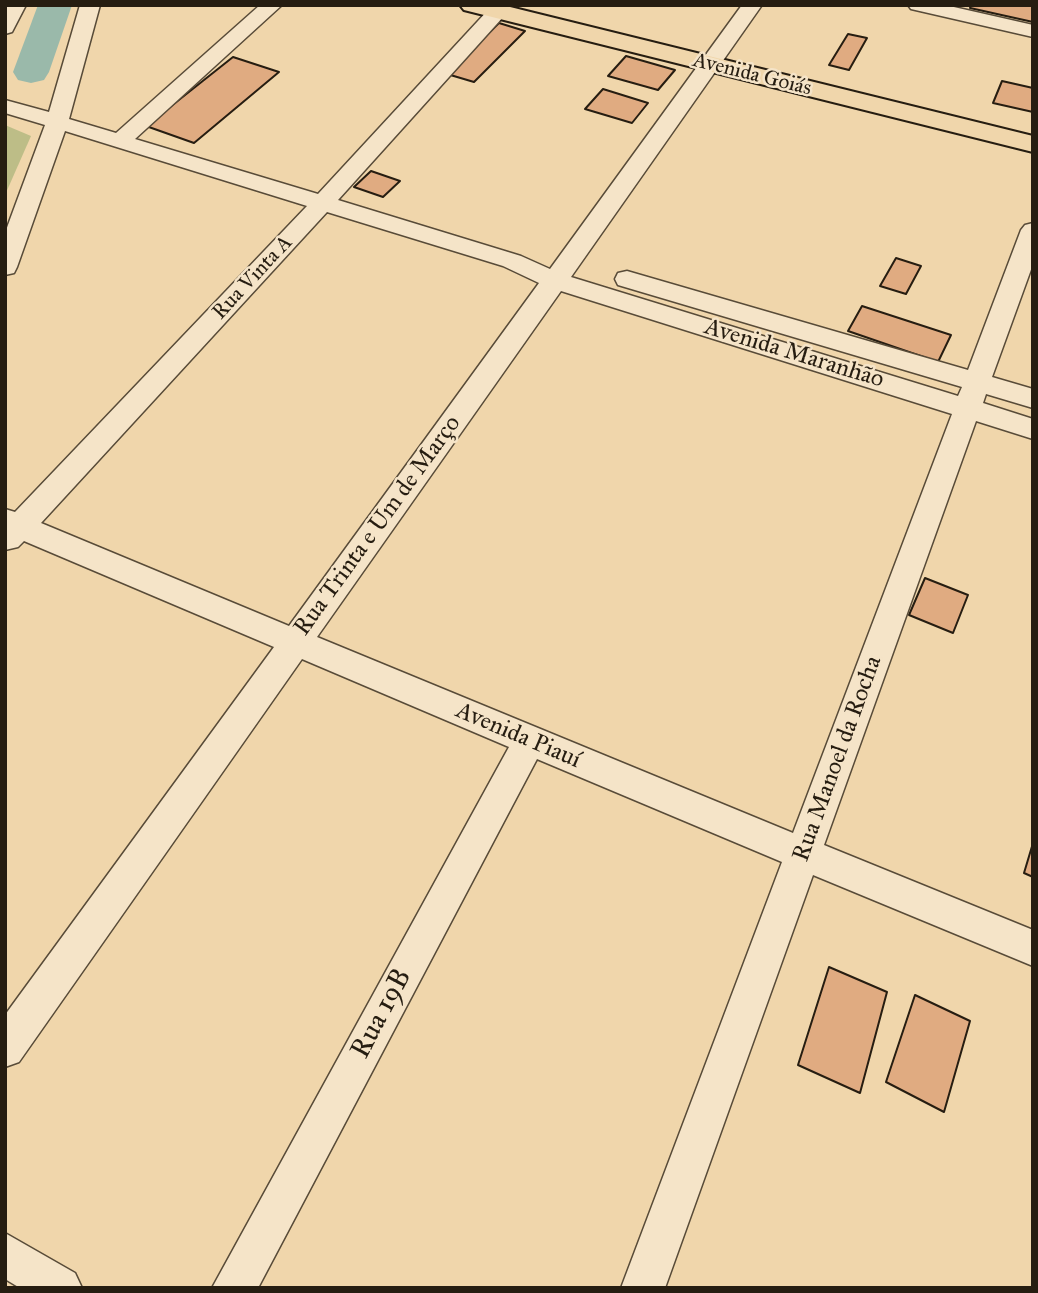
<!DOCTYPE html>
<meta charset="utf-8">
<style>
body{margin:0}
#map{position:relative;width:1038px;height:1293px;overflow:hidden;background:#f0d6ab;font-family:"IM FELL Great Primer",serif}
canvas{display:block}
.frame{position:absolute;inset:0;border:7px solid #261d11;pointer-events:none}
</style>
<div id="map">
<canvas width="1038" height="1293"></canvas>
<div class="frame"></div>
</div>
<script>
const ctx = document.querySelector('canvas').getContext('2d');
ctx.lineJoin = 'round';
function paint(path, color) { ctx.fillStyle = color; ctx.fill(path, 'evenodd'); }
function strokePath(path, color, width, dash) { ctx.strokeStyle = color; ctx.lineWidth = width; ctx.lineCap = dash ? 'butt' : 'round'; ctx.setLineDash(dash || []); ctx.stroke(path); }
function write(font, color, halo, rows, align = 'center') {
  ctx.font = font + ' "IM FELL Great Primer",serif'; ctx.lineWidth = 5; ctx.setLineDash([]); ctx.textBaseline = 'middle'; ctx.strokeStyle = halo; ctx.fillStyle = color; for (const [text, x, y, turn = 0] of rows) {
    ctx.save(); ctx.translate(x, y); ctx.rotate((+turn || 0) * Math.PI / 180); ctx.textAlign = isNaN(turn) ? turn : align; if (halo) ctx.strokeText(text, 0, 0); ctx.fillText(text, 0, 0); ctx.restore();
  }
}
const green = new Path2D(`
 M 5,125 L 31,136 L 5,195 Z`);
const river = new Path2D(`
 M 38,5 L 72,5 L 49,72 L 44,80 L 31,83 L 18,80 L 13,72 Z`);
const building = new Path2D(`
 M 971,5 L 1033,5 L 1033,22 L 970,8 Z
 M 499,23 L 525,31 L 474,82 L 447,74 Z
 M 848,34 L 867,38 L 849,70 L 829,65 Z
 M 626,56 L 675,70 L 658,90 L 608,76 Z
 M 233,57 L 279,72 L 194,143 L 146,126 Z
 M 1002,81 L 1033,88 L 1033,112 L 993,103 Z
 M 603,89 L 648,103 L 632,123 L 585,109 Z
 M 371,171 L 400,181 L 383,197 L 354,187 Z
 M 896,258 L 921,266 L 906,294 L 880,286 Z
 M 862,306 L 951,335 L 938,362 L 848,331 Z
 M 925,578 L 968,595 L 953,633 L 909,615 Z
 M 1033,843 L 1033,877 L 1024,873 Z
 M 829,967 L 887,992 L 860,1093 L 798,1065 Z
 M 915,995 L 970,1021 L 944,1112 L 886,1082 Z`);
const minor = new Path2D(`
 M 6,5 L 26,5 L 12,32 L 5,34 Z
 M 80,5 L 100,5 L 69,119 L 116,133 L 260,5 L 282,5 L 135,139 L 318,194 L 490,8 L 504,8 L 507,12 L 504,16 L 338,200 L 521,256 L 550,269 L 742,5 L 762,5 L 571,277 L 958,396 L 962,387 L 618,285 L 615,279 L 618,273 L 627,271 L 968,370 L 1021,230 L 1025,225 L 1033,223 L 1033,264 L 992,377 L 1033,389 L 1033,408 L 986,394 L 983,403 L 1033,419 L 1033,439 L 976,421 L 824,845 L 1033,930 L 1033,966 L 813,875 L 665,1288 L 621,1288 L 782,862 L 537,759 L 258,1288 L 212,1288 L 509,747 L 302,659 L 19,1062 L 5,1067 L 5,1015 L 274,647 L 24,541 L 18,547 L 5,550 L 5,509 L 15,512 L 307,206 L 65,131 L 17,267 L 14,273 L 5,275 L 5,233 L 45,125 L 5,113 L 5,100 L 49,112 ZM 327,212 L 503,266 L 539,283 L 289,626 L 41,523 ZM 561,291 L 952,414 L 793,833 L 317,637 Z
 M 908,5 L 945,5 L 1033,25 L 1033,37 L 911,9 Z
 M 5,1233 L 75,1273 L 82,1288 L 20,1288 L 5,1279 Z`);
const major = new Path2D(`
 M 460,5 L 502,5 L 1033,136 L 1033,152 L 464,10 Z`);
const farStreetnames = [
 ["Avenida Goiás",752,75,14],
 ["Rua Vinta A",253,278,-47]
];
const streetNames = [
 ["Avenida Maranhão",794,354,17],
 ["Rua Trinta e Um de Março",378,526,-54],
 ["Avenida Piauí",518,736,23],
 ["Rua Manoel da Rocha",838,759,-70]
];
const nearStreetnames = [
 ["Rua 19B",382,1014,-62]
];
paint(green, '#bdbd87');
paint(river, '#9ab9aa');
paint(building, '#e0ab81');
strokePath(building, '#261d11', 2);
strokePath(minor, '#584b38', 3);
strokePath(major, '#261d11', 4);
paint(minor, '#f5e4c8');
paint(major, '#f0d6ab');
write('21px', '#261d11', '#f5e4c8', farStreetnames);
write('24px', '#261d11', '#f5e4c8', streetNames);
write('28px', '#261d11', '#f5e4c8', nearStreetnames);
</script>
